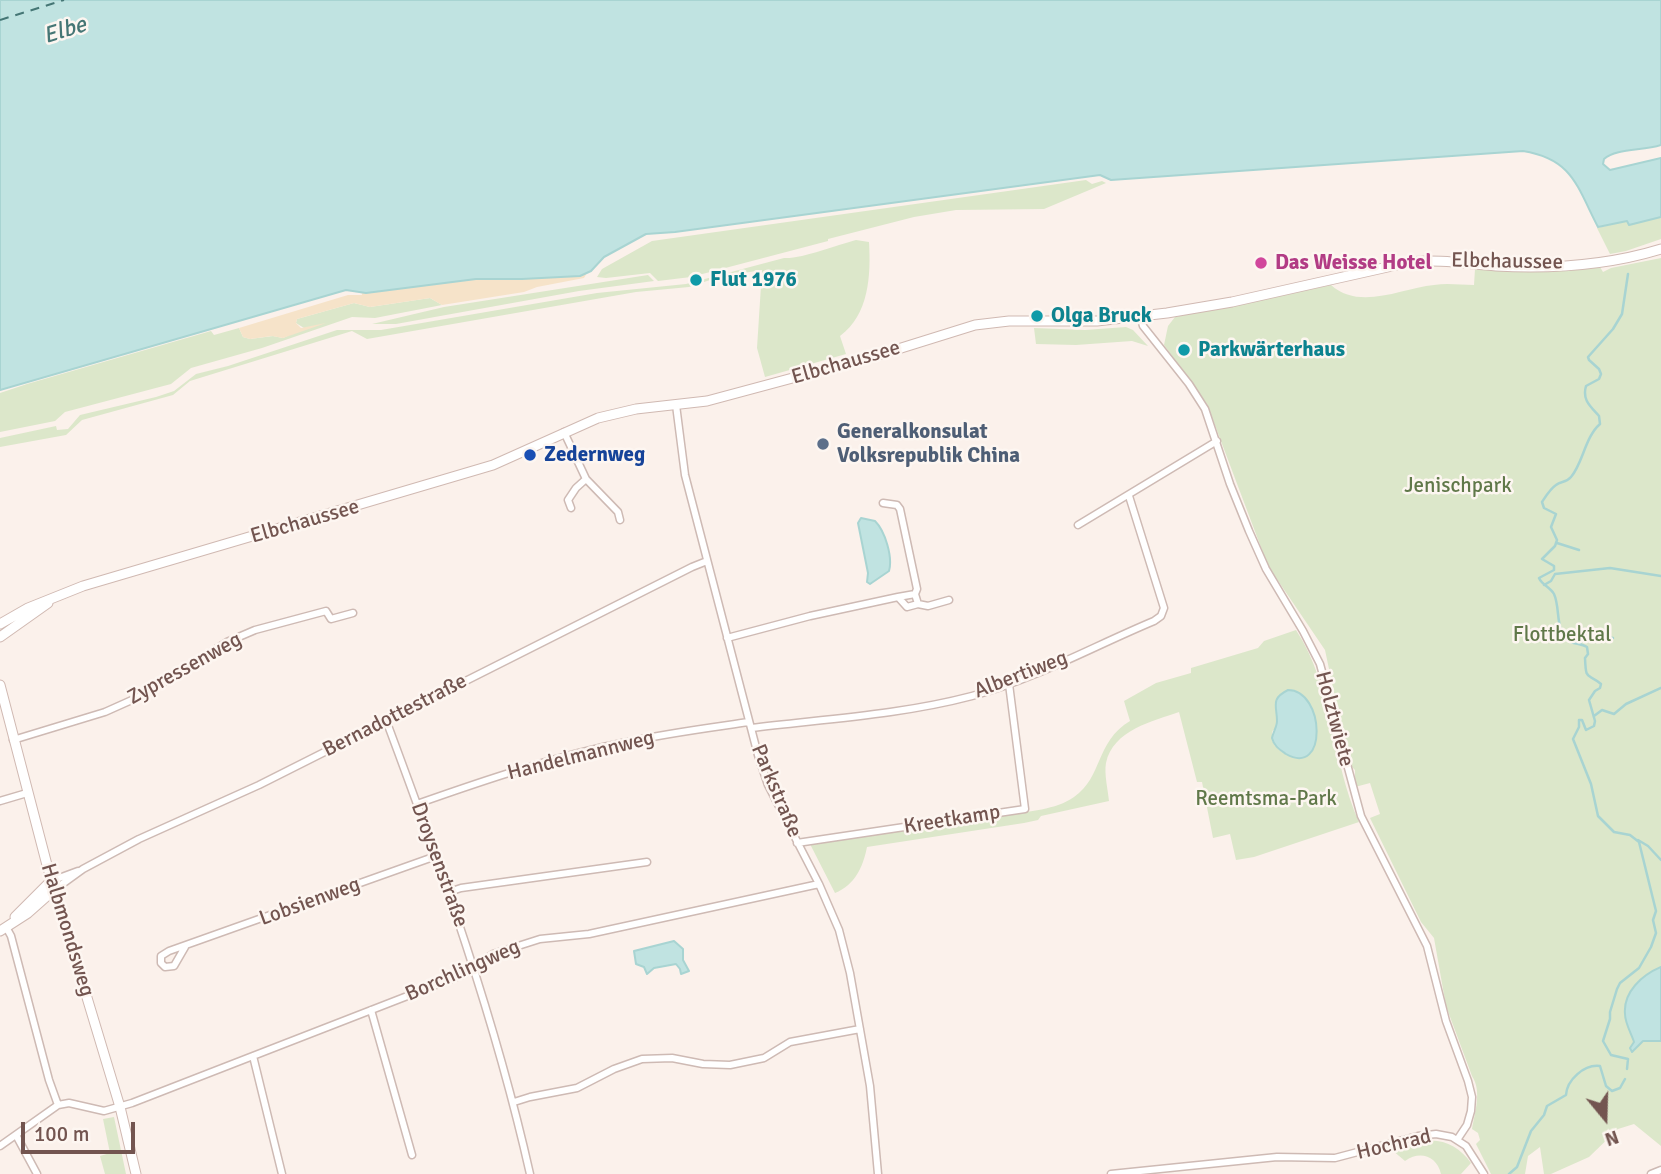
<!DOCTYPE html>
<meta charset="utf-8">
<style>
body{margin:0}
#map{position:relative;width:1661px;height:1174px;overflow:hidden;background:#fbf1eb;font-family:Signika,sans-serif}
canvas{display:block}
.north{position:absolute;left:1570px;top:1083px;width:70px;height:70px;-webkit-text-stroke:5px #fdf6f1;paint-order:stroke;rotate:161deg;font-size:19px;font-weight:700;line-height:28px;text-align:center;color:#735550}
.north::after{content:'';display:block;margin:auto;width:24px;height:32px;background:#735550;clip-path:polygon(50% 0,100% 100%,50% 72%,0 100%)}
.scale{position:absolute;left:21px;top:1122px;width:114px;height:32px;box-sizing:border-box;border:4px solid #735550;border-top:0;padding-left:9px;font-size:21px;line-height:24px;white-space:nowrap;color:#735550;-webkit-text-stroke:5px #fdf6f1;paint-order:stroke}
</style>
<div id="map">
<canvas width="1661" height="1174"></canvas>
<div class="north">N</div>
<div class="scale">100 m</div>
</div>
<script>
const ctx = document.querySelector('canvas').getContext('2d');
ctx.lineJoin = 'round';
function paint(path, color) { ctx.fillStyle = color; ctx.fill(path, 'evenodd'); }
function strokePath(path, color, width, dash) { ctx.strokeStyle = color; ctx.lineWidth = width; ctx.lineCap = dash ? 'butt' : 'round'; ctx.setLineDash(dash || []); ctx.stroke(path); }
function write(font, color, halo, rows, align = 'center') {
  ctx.font = font + ' Signika,sans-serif'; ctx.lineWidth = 5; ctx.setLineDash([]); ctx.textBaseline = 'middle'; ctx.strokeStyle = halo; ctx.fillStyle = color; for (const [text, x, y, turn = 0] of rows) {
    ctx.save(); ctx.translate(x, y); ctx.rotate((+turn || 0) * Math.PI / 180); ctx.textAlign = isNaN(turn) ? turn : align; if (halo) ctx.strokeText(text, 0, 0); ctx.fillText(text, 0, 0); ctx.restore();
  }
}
const green = new Path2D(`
 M 1086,180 L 1092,184 L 1102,181 L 1106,183 L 1044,209 L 956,210 L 914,217 L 828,239 L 828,241 L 691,277 L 658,281 L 650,273 L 606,278 L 597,277 L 602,269 L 652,241 Z
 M 1661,217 L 1661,239 L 1626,251 L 1610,254 L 1597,228 L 1627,221 L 1630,224 Z
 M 856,240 L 869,242 C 871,275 869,315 840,336 L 846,354 L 765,377 L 757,348 L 762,270 L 719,277 L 689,287 L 636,292 L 367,339 L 352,331 L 190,381 L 173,395 L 82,420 L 66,435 L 0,447 L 0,438 L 56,426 L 57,430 L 68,429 L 80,415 L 156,397 L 174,391 L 196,374 L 228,366 L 337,330 L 381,330 L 597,293 L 686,284 L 784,258 C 802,259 837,245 856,240 Z
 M 1661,258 L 1661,967 C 1643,975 1623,993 1625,1014 C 1625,1023 1631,1033 1634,1042 L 1630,1050 L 1634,1051 L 1643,1041 L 1661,1041 L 1661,1146 L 1634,1124 L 1618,1129 L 1589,1157 L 1551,1174 L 1544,1174 L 1540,1147 L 1528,1156 L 1525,1174 L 1491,1174 L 1476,1144 L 1480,1140 L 1478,1133 L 1472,1129 C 1475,1112 1482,1091 1472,1076 L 1446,1006 L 1434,938 L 1421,922 L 1370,818 L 1380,814 L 1370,783 L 1355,787 L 1355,770 L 1349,764 L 1325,650 L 1268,566 L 1207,404 L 1164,345 L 1168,326 L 1175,317 L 1331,285 C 1360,311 1402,288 1434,285 C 1447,283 1461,285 1474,285 L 1475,269 L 1522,271 L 1600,267 L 1603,272 L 1611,268 Z
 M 648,275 L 654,281 L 579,291 L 396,324 L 372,324 L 444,307 Z
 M 430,298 L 442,305 L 375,318 L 352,317 L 262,348 L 191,368 L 171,384 L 65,412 L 55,421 L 0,432 L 0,393 L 27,384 L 211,331 L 214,335 L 239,328 L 243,337 L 250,339 L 273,336 L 283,338 L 304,328 L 296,323 L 297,319 L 354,303 L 370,307 Z
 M 1126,327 L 1133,330 L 1148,346 L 1132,341 L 1076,345 L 1036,344 L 1034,328 L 1085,330 Z
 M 1296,630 C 1334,688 1331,760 1359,822 L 1254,857 L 1236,860 L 1230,834 L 1213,838 L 1202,782 L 1197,782 L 1179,712 C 1153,721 1113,730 1106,763 C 1104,774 1108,790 1109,801 L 1041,816 L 1038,820 L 1024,823 L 867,847 C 863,867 855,885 835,893 L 810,844 C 875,834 941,826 1007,815 C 1028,811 1056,810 1074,797 C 1103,777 1095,742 1130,721 L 1124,701 L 1156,683 L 1191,673 L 1191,668 L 1258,648 L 1264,641 ZM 1287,690 L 1304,697 L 1315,718 L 1317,739 L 1308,755 C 1295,759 1271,752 1272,736 C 1273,724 1274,736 1277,725 C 1281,711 1266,702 1287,690 Z
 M 114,1117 L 126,1174 L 105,1174 L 100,1156 L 110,1153 L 103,1119 Z
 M 1424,1141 C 1443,1138 1460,1147 1471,1163 L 1461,1174 L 1441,1174 C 1437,1156 1420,1150 1405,1161 L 1392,1150 Z`);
const sand = new Path2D(`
 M 598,254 L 584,278 L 537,287 L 524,292 L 442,305 L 430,298 L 370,307 L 354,303 L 297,319 L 296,323 L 301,328 L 326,323 L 283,338 L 272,336 L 250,339 L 243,337 L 239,328 L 348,295 L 362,295 L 361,289 L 353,285 L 284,301 C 354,271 433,261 509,258 C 540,256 568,265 598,254 Z`);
const water = new Path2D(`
 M 0,0 L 1661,0 L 1661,145 C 1643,151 1616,148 1604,159 L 1603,164 L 1610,170 L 1661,158 L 1661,217 L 1629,225 L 1627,221 L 1598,227 C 1577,187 1573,159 1523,151 L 1111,180 L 1100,175 L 675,232 L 646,234 L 604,257 L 591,271 L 580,276 L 522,279 L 476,279 L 366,293 L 346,290 L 0,390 Z
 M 861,518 L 875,521 C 885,531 893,557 889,571 L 870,584 L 867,582 L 868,573 L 858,523 Z
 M 1288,690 C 1325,690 1328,778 1286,754 C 1279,749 1274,746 1272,738 C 1273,732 1277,727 1277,721 C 1277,706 1270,699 1288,690 Z
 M 674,941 L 683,949 L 683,960 L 689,971 L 681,974 L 680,969 L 676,964 L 654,968 L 647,974 L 644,967 L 636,964 L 634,951 Z
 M 1661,967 L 1661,1041 L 1643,1041 L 1632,1052 L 1630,1048 L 1634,1042 C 1631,1033 1625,1023 1625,1014 C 1623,992 1642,975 1661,967 Z`);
const stream = new Path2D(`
 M 1557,543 L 1579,550
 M 1544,585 L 1551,581 L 1555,574 L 1610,568 L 1661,576
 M 1579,644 L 1588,635 L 1613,638
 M 1594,716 L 1602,710 L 1614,714 L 1626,704 L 1661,688
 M 1638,840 L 1648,846 L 1661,860
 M 1627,1069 L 1628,1059 L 1611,1055 L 1603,1041 L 1610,1019 L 1610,1012 L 1617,989 L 1620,983 L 1639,968 L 1651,947 L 1656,933 L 1653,920 L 1656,911 L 1639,842 L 1630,835 L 1614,832 L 1598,816 L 1591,784 L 1573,739 L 1579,727 L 1579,720 L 1582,720 L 1586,730 L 1594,726 L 1595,721 L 1589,700 L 1595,691 L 1600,688 L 1601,684 C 1587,672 1586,682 1585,658 L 1588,654 L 1587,647 C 1582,644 1576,644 1571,642 C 1554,633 1561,609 1554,594 C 1550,587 1542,585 1539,578 L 1554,570 L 1554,566 L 1542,559 L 1555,546 L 1557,540 L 1551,527 L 1556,514 L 1544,508 L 1542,502 C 1546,496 1550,489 1556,485 C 1561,481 1566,483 1571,477 C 1583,463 1585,437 1600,424 L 1599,416 C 1590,406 1582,400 1586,386 L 1599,379 L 1601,374 L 1599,369 L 1589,360 L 1588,357 L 1613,329 L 1622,314 L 1628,274
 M 1509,1174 L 1517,1167 L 1531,1131 L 1544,1115 L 1547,1106 L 1566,1095 C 1567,1080 1584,1064 1600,1066 L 1606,1086 L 1612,1091 L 1620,1088 L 1625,1079`);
const ferry = new Path2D(`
 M 0,20 L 64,0`);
const street = new Path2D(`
 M 1140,316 L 1143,326 L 1189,384 L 1205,409 L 1230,484 L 1249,531 L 1266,569 L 1303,631 L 1320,664 L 1361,816 L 1427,946 L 1446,1021 L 1468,1081 L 1472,1097 L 1471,1111 L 1467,1125 L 1457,1140
 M 676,405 L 685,475 L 758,755 L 768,785 L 819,884 L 839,930 L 850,973 L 870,1086 L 878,1174
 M 564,432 L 586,479 L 618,512 L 620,520
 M 883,503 L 897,505 L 900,509 L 917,589 L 915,594
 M 571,508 L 568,500 L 576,488 L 586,479
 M 1078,525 L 1217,441
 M 918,604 L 928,606 L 949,600
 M 727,638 L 810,616 L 898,597 L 907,607 L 918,604 L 915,594 L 898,597
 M 386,720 C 442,870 495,1018 530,1174
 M 751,728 C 824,719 900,715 972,696 C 1035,679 1094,646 1154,621 L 1161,616 L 1164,608 L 1129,496
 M 13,740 L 105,712 L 143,695 L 227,642 L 255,630 L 326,611 L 331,619 L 353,613
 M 0,801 L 27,793
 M 417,804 C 485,780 556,756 627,742 C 668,733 708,728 749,722
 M 797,843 L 1025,809 L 1009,684
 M 51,881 L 78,871
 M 54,890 L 83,869 L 139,839 L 259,785 L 692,567 L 707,561
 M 449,892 L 461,888 L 647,862
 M 6,927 L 11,936 L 49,1080 L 58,1105
 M 185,947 L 174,966 L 165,967 L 161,963 L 161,956 L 169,951 L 436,856
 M 371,1010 L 412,1155
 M 253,1056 L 282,1174
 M 514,1102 L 530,1097 L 577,1088 L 614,1069 L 642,1059 L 672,1058 L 703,1064 L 730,1065 L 764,1058 L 790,1042 L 860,1029
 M 16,1135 L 37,1174
 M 0,1146 L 58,1105 L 69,1103 L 104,1111 L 132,1103 L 464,974 L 493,954 L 540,939 L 589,934 L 819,884
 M 1111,1174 L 1277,1157 L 1335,1158 L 1418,1136 L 1436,1134 L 1452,1137 L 1466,1146 L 1484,1174
 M 1651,1174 L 1661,1170`);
const secondary = new Path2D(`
 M 0,624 L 28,608 L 83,586 L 493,465 L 598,418 L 636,409 L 707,401 L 882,354 L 975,325 L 1009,321 L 1097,321 L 1167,313 L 1232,302 L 1410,262 C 1439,259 1467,264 1496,266 C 1550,269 1609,265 1661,249
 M 0,637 L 48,603
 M 0,685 L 47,865 L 120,1107 L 136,1174
 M 15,917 L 51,881
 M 0,931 L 28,913 L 54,890`);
const markers = [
 [1261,263,7,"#d1479c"],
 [696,280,7,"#0f9aa8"],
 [1037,316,7,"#0f9aa8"],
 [1184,350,7,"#0f9aa8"],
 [823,444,7,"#5c6f8a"],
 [530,455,7,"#1a4fb4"]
];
const streetNames = [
 ["Elbchaussee",1507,262,1],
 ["Elbchaussee",846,363,-16],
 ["Elbchaussee",305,522,-16],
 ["Zypressenweg",185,669,-29],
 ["Albertiweg",1021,675,-21],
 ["Bernadottestraße",395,716,-27],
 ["Holztwiete",1334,719,75],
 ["Handelmannweg",581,756,-14],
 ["Parkstraße",776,791,67],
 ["Kreetkamp",952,820,-9],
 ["Droysenstraße",439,865,70],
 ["Lobsienweg",310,902,-20],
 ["Halbmondsweg",67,930,73],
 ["Borchlingweg",463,971,-24],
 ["Hochrad",1394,1145,-13]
];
const hotelNames = [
 ["Das Weisse Hotel",1275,263]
];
const cultureNames = [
 ["Flut 1976",710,280],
 ["Olga Bruck",1051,316],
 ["Parkwärterhaus",1198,350]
];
const serviceNames = [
 ["Generalkonsulat",837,432],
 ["Volksrepublik China",837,456]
];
const transitNames = [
 ["Zedernweg",544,455]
];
const parkNames = [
 ["Jenischpark",1458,486],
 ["Flottbektal",1562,635],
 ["Reemtsma-Park",1266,799]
];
const waterNames = [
 ["Elbe",65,31,-17]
];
paint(green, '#dce7ca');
paint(sand, '#f6e3c9');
paint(water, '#c0e3e1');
strokePath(water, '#a8d4d2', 2);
strokePath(stream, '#a8d4d2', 2.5);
strokePath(ferry, '#457675', 2, [9, 7]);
strokePath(street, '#cebab4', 9);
strokePath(secondary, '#d0b9b2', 11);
strokePath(street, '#fff', 6);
strokePath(secondary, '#fff', 9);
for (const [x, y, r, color] of markers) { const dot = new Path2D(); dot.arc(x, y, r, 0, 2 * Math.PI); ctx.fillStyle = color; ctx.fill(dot); strokePath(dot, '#fdf6f1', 2.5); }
write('21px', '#735550', '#fdf6f1', streetNames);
write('bold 21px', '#b23c85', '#fdf6f1', hotelNames, 'left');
write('bold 21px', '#0d838f', '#fdf6f1', cultureNames, 'left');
write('bold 21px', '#4e5e75', '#fdf6f1', serviceNames, 'left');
write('bold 21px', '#164399', '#fdf6f1', transitNames, 'left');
write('21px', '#607849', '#fdf6f1', parkNames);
write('italic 23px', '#457675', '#fdf6f1', waterNames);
</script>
